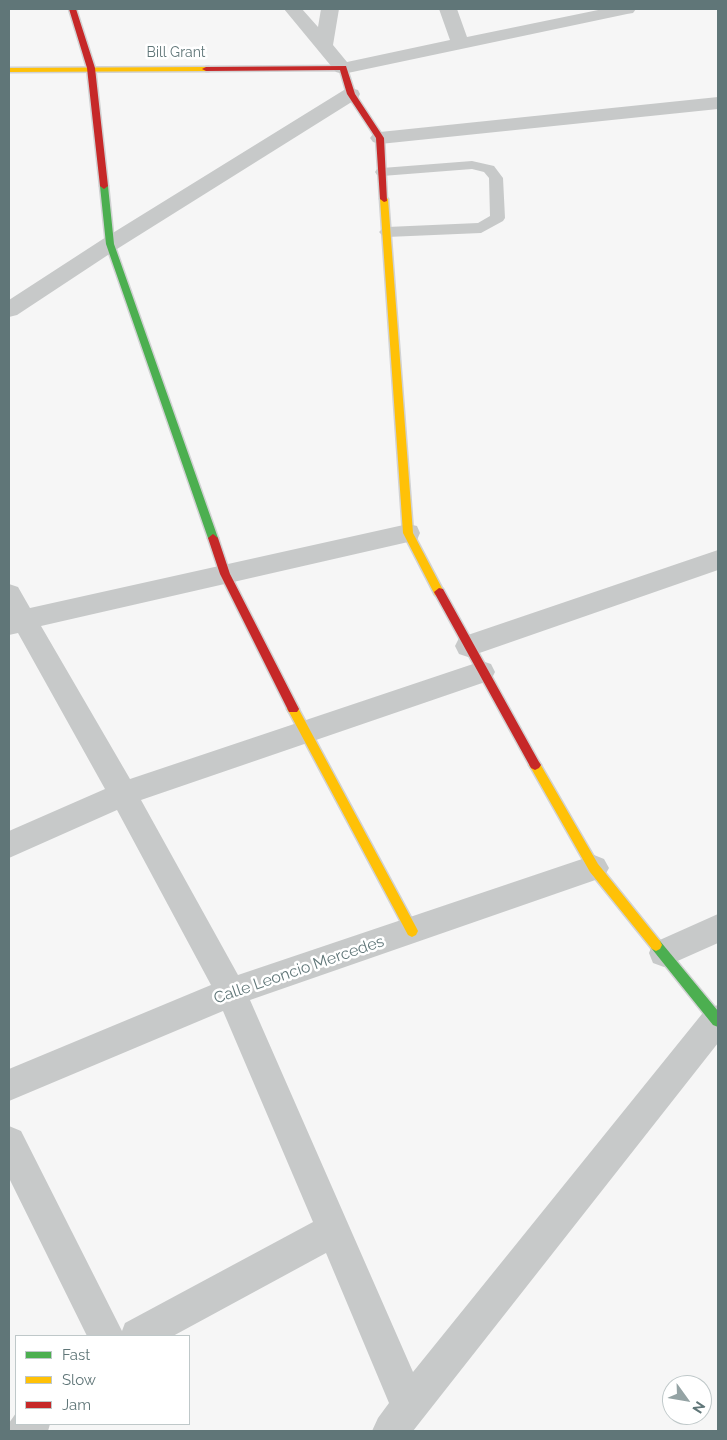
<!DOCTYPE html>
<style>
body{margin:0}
#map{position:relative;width:727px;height:1440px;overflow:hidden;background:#f6f6f6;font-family:Raleway,sans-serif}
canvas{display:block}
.frame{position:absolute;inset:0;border:10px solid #607678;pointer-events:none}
.legend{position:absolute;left:15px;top:1335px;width:175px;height:90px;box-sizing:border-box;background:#fff;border:1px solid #bfc8c9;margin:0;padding:6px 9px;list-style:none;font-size:15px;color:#607678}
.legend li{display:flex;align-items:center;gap:10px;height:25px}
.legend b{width:25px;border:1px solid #bfc8c9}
.north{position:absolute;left:662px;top:1375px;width:50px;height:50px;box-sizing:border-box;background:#fff;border:1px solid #bfc8c9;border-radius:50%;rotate:122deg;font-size:14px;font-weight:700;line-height:20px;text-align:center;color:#607678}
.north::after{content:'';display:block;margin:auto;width:18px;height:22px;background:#94a3a4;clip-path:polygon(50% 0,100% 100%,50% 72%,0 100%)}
</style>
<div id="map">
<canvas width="727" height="1440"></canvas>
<div class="frame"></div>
<ul class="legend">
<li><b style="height:6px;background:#4caf50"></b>Fast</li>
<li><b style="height:6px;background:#ffc107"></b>Slow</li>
<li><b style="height:6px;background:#c62828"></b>Jam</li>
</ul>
<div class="north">N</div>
</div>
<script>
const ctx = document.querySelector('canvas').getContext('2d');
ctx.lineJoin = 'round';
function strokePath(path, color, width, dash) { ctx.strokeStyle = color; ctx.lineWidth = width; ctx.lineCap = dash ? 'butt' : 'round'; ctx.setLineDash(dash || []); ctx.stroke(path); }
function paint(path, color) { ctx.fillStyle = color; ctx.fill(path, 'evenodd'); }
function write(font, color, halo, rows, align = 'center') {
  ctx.font = font + ' Raleway,sans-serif'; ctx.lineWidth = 5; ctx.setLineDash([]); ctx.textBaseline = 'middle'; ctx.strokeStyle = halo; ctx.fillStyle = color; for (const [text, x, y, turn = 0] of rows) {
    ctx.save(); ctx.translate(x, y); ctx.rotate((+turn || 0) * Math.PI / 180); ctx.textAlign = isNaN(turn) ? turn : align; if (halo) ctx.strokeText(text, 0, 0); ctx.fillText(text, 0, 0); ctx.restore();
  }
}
const lane = new Path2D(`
 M 472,161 L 494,166 L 503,178 L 505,218 L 503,221 L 481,233 L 387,237 L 382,235 L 379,232 L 382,229 L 387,227 L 478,223 L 490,216 L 489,178 L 484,172 L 472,169 L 382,176 L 377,175 L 375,172 L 377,169 L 382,168 Z`);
const street = new Path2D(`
 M 284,9 L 302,9 L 318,27 L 321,9 L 339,9 L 333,45 L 347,62 L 450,40 L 439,9 L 457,9 L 467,37 L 603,9 L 636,9 L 633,13 L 627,14 L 343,74 L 336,72 Z
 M 351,88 L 358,90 L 360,94 L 358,98 L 117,249 L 17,315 L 9,317 L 9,300 L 103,239 L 344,90 Z
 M 718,97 L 718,109 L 380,144 L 373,142 L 370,138 L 373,134 L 380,132 Z
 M 408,524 L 417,526 L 420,533 L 417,540 L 41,626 L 130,779 L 482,661 L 491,664 L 495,672 L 491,680 L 141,800 L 238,975 L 594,855 L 604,859 L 609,868 L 604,877 L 250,1000 L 413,1372 L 706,1009 L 718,1005 L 718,1043 L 413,1431 L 372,1431 L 378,1418 L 389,1403 L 326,1253 L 173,1336 L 87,1336 L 9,1178 L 9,1126 L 21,1131 L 122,1331 L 125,1323 L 313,1222 L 223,1011 L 9,1101 L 9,1069 L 211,985 L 117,810 L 9,858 L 9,831 L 105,789 L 18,633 L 9,635 L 9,584 L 18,587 L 30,608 Z
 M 718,550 L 718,570 L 468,657 L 459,654 L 455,646 L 459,638 Z
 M 718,914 L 718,943 L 664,967 L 653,963 L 649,953 L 653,943 Z
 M 16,1413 L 16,1424 L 50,1424 L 48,1431 L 9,1431 L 9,1423 Z`);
const fast = new Path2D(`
 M 104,183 L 108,186 L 114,244 L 218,538 L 213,542 L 208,538 L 106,244 L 100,186 Z
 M 656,939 L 660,941 L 718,1011 L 718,1027 L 713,1025 L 652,949 L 650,945 L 652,941 Z`);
const slow = new Path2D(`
 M 206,67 L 209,67 L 209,71 L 9,72 L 9,68 Z
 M 384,196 L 388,199 L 413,533 L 444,592 L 439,596 L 435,595 L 403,533 L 380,199 Z
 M 293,704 L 297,706 L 416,927 L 418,931 L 416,935 L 412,937 L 408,935 L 289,712 L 287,709 L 289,706 Z
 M 535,760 L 539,762 L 598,864 L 660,941 L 662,945 L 660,949 L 656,951 L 652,949 L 590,872 L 531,768 L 529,765 L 531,762 Z`);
const jam = new Path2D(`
 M 69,9 L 76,9 L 95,68 L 108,186 L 104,189 L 100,186 L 87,68 Z
 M 346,66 L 355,94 L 384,138 L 387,201 L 384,202 L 380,199 L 376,138 L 347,94 L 340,70 L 206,71 L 202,69 L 206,67 Z
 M 213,534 L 218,538 L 230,574 L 299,709 L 297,712 L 289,712 L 220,574 L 208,538 Z
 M 439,588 L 443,589 L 539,762 L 541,765 L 539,768 L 535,770 L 531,768 L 434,592 Z`);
const farStreetnames = [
 ["Bill Grant",176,53]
];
const streetNames = [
 ["Calle Leoncio Mercedes",299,970,-19]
];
strokePath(fast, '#d1d2d3', 3);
strokePath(slow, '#d1d2d3', 3);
strokePath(jam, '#d1d2d3', 3);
paint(lane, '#c7c9c9');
paint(street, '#c7c9c9');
paint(fast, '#4caf50');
paint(slow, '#ffc107');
paint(jam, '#c62828');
write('14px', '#607678', '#fff', farStreetnames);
write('16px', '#607678', '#fff', streetNames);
</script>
